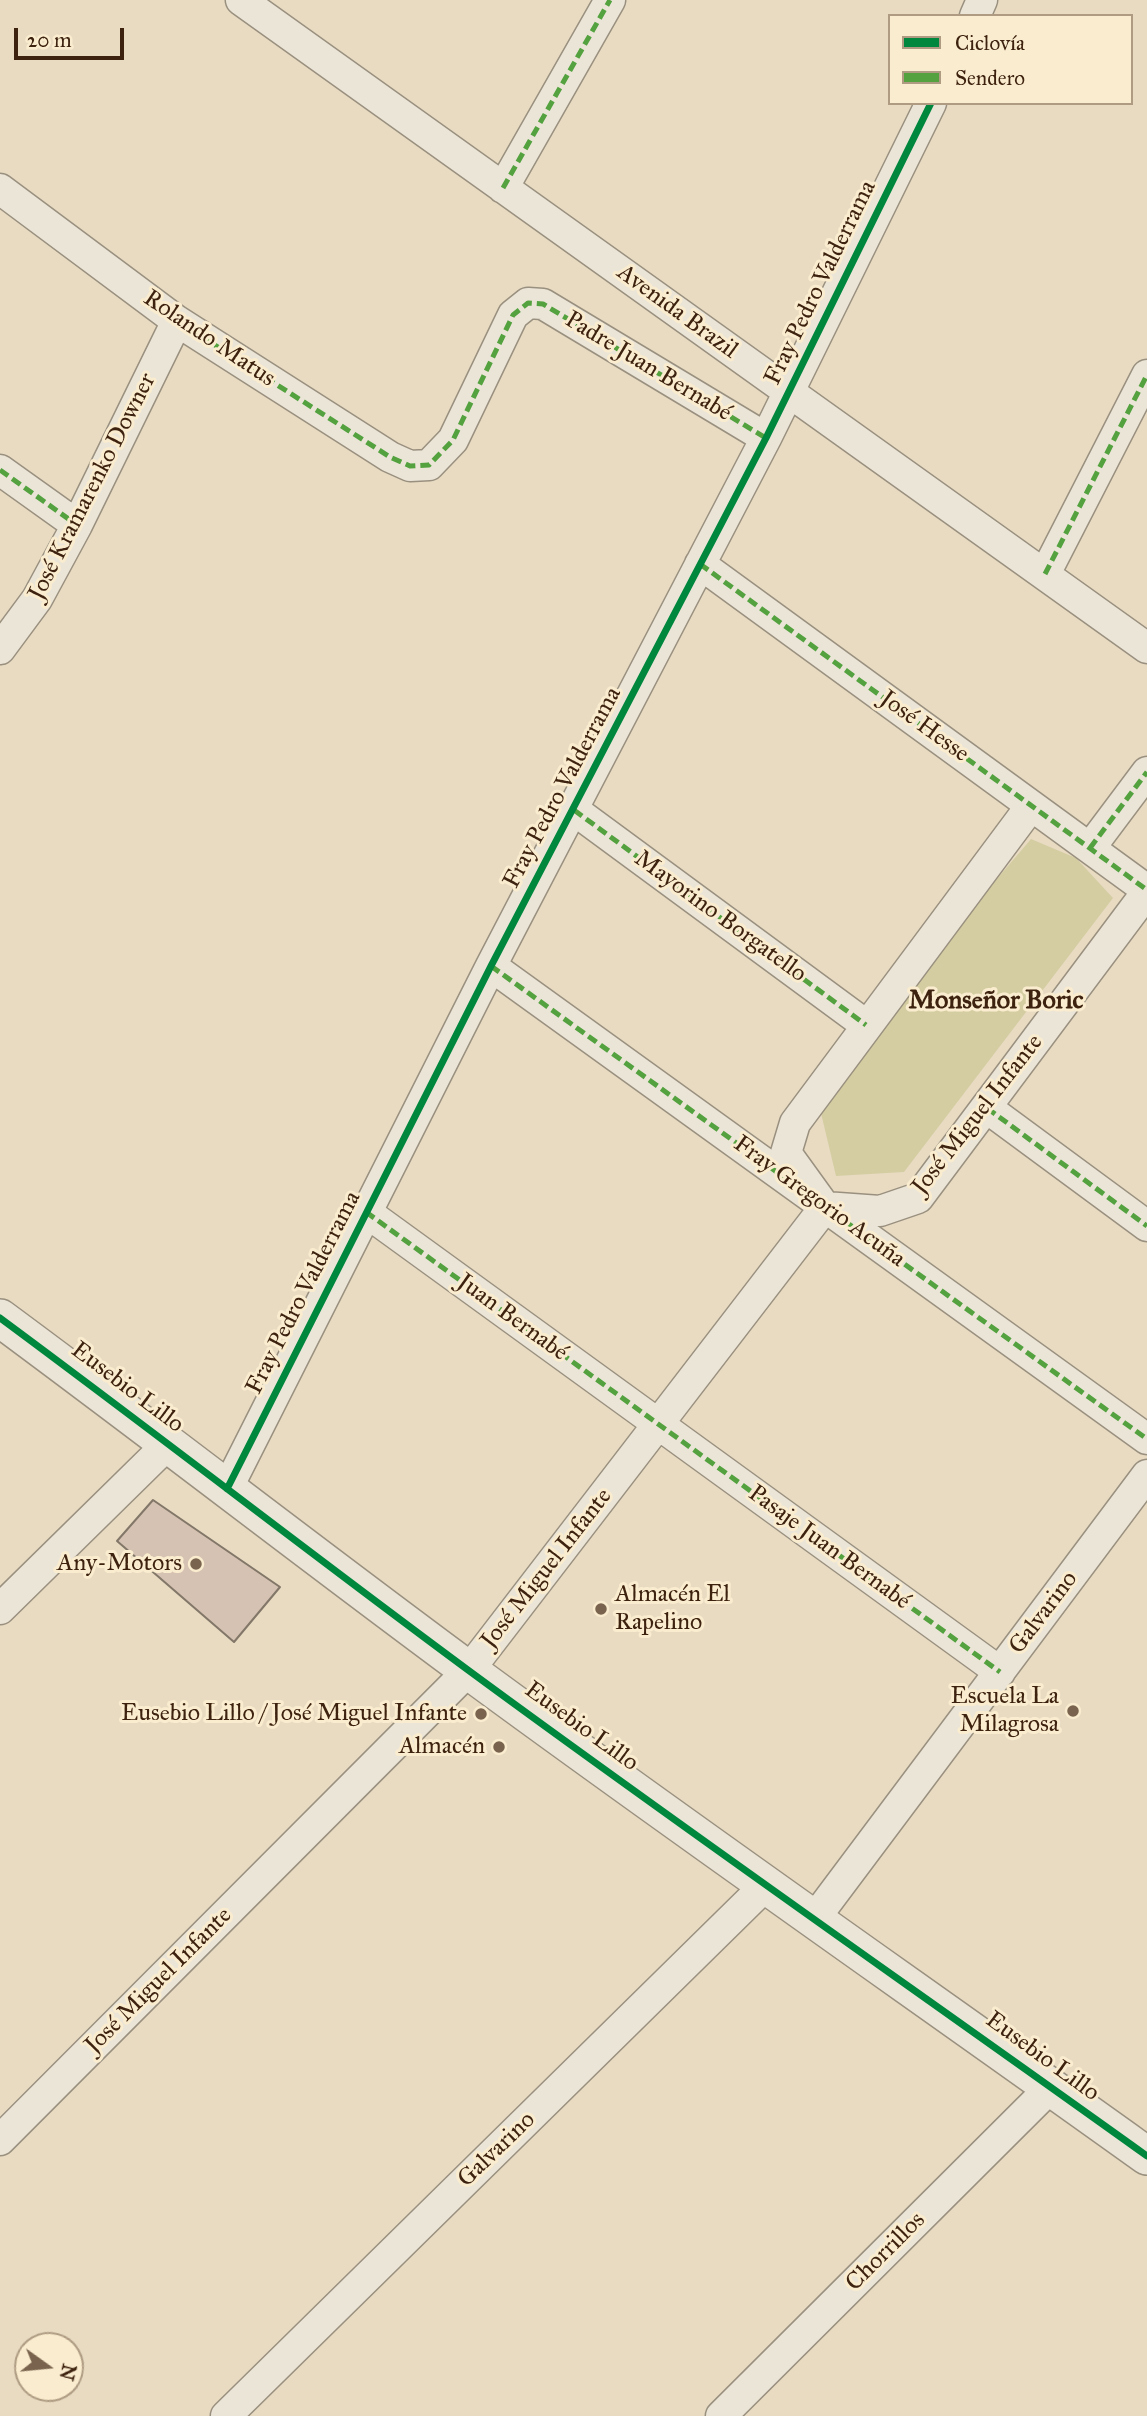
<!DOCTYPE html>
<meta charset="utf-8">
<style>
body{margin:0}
#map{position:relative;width:1147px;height:2416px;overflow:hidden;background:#e8dbc2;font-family:"IM FELL Great Primer",serif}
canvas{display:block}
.legend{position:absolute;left:888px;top:14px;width:245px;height:91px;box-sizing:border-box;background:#faecce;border:2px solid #ae9b82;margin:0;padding:9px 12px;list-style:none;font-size:21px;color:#3d220f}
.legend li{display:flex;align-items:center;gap:14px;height:35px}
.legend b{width:35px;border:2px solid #ae9b82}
.north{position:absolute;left:14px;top:2332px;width:70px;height:70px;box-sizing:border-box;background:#faecce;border:2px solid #ae9b82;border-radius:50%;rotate:105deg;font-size:19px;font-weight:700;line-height:28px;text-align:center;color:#3d220f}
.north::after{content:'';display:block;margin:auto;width:24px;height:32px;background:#79634e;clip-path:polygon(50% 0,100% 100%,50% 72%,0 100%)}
.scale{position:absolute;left:14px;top:28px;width:110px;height:32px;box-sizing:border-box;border:4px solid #3d220f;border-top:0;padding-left:9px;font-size:21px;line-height:24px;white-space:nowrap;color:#3d220f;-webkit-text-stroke:5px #faecce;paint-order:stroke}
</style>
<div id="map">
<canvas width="1147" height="2416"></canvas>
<ul class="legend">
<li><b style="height:9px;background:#00873e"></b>Ciclovía</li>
<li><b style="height:9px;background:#54a23f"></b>Sendero</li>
</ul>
<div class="north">N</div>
<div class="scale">20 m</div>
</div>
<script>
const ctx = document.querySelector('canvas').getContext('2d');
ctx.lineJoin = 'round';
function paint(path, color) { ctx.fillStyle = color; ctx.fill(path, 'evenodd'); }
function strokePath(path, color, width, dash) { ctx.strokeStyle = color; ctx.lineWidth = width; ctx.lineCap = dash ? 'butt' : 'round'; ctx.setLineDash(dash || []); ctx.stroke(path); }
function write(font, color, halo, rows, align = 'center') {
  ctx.font = font + ' "IM FELL Great Primer",serif'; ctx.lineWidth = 6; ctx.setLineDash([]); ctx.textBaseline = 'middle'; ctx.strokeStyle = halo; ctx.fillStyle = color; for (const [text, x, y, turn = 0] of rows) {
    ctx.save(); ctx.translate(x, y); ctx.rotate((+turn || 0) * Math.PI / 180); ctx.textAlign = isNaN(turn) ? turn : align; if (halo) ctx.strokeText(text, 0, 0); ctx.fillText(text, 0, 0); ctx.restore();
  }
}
const green = new Path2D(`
 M 1031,839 L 1076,858 L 1113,898 L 904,1172 L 836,1176 L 820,1109 L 984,894 Z`);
const building = new Path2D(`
 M 153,1500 L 280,1587 L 234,1642 L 117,1541 Z`);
const minor = new Path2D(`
 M 241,0 L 1147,648
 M 975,16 L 982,0
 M 503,188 L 610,0
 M 0,189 L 177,321 L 390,457 L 410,466 L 429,465 L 453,440 L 513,315 L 528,303 L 543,304 L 766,438
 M 0,470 L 77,525
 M 700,564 L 1147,890
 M 1045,574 L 1147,375
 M 0,649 L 37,599 L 77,525 L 177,321
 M 1031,806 L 795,1123 L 786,1153 L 825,1207 L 880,1211 L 918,1198 L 1147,892
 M 574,810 L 866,1025
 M 1090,848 L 1147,772
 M 491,966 L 1147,1439
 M 987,1108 L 1147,1226
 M 366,1212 L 1000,1672
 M 227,1489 L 491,966 L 766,438 L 931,103
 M 0,1609 L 169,1443
 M 815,1918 L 1147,1475
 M 0,2140 L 469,1670 L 825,1207
 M 226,2416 L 767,1884
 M 721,2416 L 1051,2087`);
const tertiary = new Path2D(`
 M 0,1318 C 157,1434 311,1554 468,1670 C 692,1835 921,1994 1147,2156`);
const quiet = new Path2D(`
 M 503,188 L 610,0
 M 177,321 L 390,457 L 410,466 L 429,465 L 453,440 L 513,315 L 528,303 L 543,304 L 766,438
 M 0,470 L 77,525
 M 700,564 L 1147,890
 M 1045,574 L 1147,375
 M 574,810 L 866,1025
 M 1090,848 L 1147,772
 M 491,966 L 1147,1439
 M 987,1108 L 1147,1226
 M 366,1212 L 1000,1672`);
const cycleway = new Path2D(`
 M 0,1318 C 157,1434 311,1554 468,1670 C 692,1835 921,1994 1147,2156
 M 227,1489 L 491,966 L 766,438 L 931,103`);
const markers = [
 [196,1564,7,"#79634e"],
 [601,1609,7,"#79634e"],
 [1073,1711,7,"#79634e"],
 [481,1714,7,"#79634e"],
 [499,1747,7,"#79634e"]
];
const streetNames = [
 ["Fray Pedro Valderrama",821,283,-64],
 ["Avenida Brazil",677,312,36],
 ["Rolando Matus",209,339,34],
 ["Padre Juan Bernabé",648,367,31],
 ["José Kramarenko Downer",93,487,-63],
 ["José Hesse",924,727,36],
 ["Fray Pedro Valderrama",563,788,-62],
 ["Mayorino Borgatello",720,917,36],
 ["José Miguel Infante",978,1115,-52],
 ["Fray Gregorio Acuña",819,1202,36],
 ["Fray Pedro Valderrama",304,1293,-63],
 ["Juan Bernabé",512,1318,36],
 ["Eusebio Lillo",127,1388,37],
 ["Pasaje Juan Bernabé",829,1548,36],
 ["José Miguel Infante",547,1569,-52],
 ["Galvarino",1044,1613,-53],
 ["Eusebio Lillo",581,1727,36],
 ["José Miguel Infante",159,1981,-45],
 ["Eusebio Lillo",1042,2057,36],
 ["Galvarino",497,2150,-44],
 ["Chorrillos",886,2252,-45]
];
const poiNames = [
 ["Any-Motors",182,1564],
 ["Almacén El",615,1595,"left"],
 ["Rapelino",615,1623,"left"],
 ["Escuela La",1059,1697],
 ["Milagrosa",1059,1725],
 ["Eusebio Lillo / José Miguel Infante",467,1714],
 ["Almacén",485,1747]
];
const neighbourhoodNames = [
 ["Monseñor Boric",996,1002]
];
paint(green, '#d4cda2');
paint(building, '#d5c2b2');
strokePath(building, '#827768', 2);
strokePath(minor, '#9a907f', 33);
strokePath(tertiary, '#9a907f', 40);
strokePath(minor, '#ebe5d8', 30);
strokePath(tertiary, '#ebe5d8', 37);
strokePath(quiet, '#54a23f', 5, [10, 5]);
strokePath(cycleway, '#00873e', 7);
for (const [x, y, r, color] of markers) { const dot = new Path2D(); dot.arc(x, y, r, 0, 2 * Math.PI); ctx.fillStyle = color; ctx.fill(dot); strokePath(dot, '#faecce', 2.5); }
write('24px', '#3d220f', '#faecce', streetNames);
write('24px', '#3d220f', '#faecce', poiNames, 'right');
write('bold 26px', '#3d220f', '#faecce', neighbourhoodNames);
</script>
